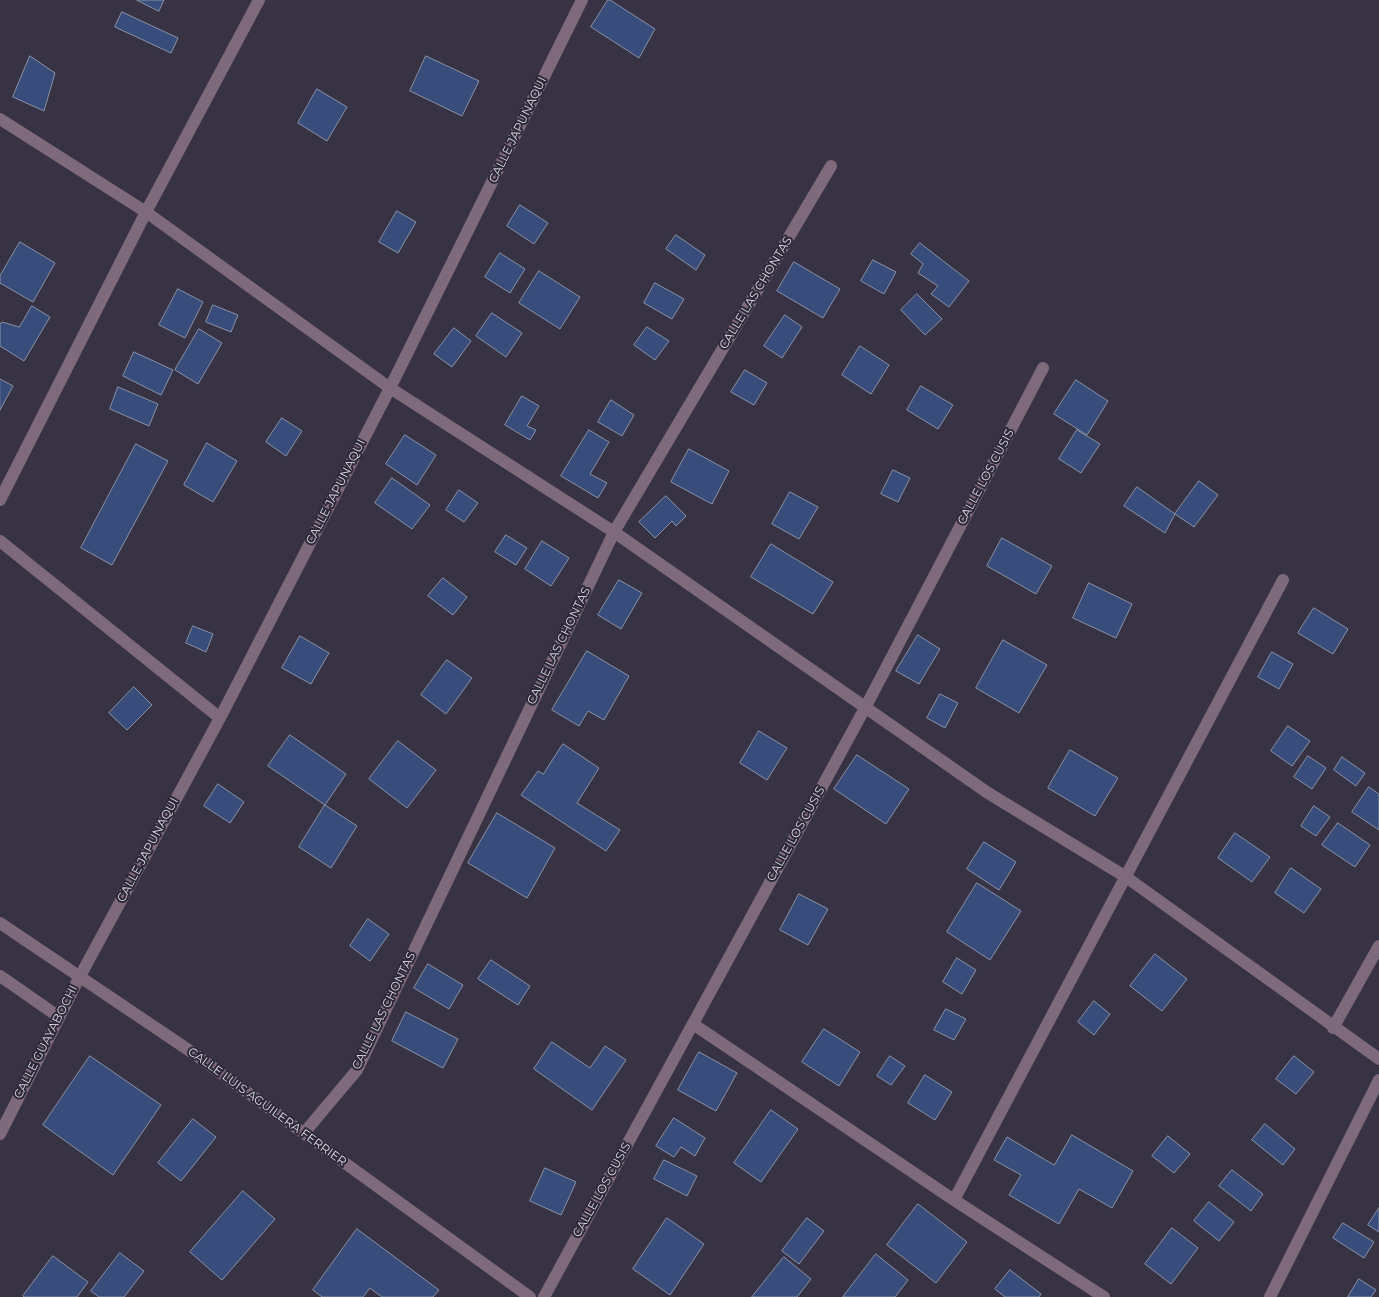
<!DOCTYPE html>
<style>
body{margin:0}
canvas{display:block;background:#383344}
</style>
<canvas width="1379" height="1297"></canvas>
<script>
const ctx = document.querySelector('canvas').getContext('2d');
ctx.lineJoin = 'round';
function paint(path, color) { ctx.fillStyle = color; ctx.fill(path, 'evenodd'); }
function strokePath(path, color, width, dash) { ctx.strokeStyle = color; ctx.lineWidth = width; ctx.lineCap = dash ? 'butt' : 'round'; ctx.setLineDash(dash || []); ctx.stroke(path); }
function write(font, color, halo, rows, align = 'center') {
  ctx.font = font + ' Montserrat,sans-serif'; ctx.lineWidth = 4; ctx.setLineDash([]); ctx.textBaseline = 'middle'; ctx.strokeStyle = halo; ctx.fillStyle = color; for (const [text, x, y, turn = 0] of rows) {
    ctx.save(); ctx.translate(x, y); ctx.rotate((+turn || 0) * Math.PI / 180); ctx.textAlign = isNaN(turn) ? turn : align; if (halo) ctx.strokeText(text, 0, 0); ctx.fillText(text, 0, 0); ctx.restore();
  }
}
const building = new Path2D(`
 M 137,0 L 164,0 L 159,11 Z
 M 608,0 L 610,0 L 655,29 L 639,58 L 591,27 Z
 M 122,12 L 178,38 L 171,53 L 115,27 Z
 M 30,56 L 55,73 L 44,111 L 13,97 Z
 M 426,56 L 479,81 L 462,116 L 410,91 Z
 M 317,89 L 347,107 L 327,141 L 298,123 Z
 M 520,205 L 548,223 L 534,244 L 507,226 Z
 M 397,211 L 416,222 L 398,253 L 379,242 Z
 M 676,235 L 705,255 L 696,270 L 666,249 Z
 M 20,242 L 55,263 L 33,302 L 0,283 L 0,276 Z
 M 920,243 L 969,281 L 949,307 L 931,294 L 938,286 L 918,273 L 923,264 L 911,254 Z
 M 500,253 L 525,269 L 510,293 L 485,277 Z
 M 873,260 L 896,272 L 884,294 L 861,281 Z
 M 794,262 L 840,289 L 823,318 L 777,291 Z
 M 539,271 L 580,297 L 560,329 L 519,303 Z
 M 655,283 L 684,299 L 672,319 L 644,303 Z
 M 178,289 L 203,302 L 185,338 L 159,325 Z
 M 917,294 L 942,319 L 925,335 L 901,310 Z
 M 213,305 L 238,315 L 231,332 L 206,322 Z
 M 32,306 L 50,317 L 24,361 L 0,346 L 0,324 L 2,322 L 19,327 Z
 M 492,313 L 522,333 L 506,357 L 476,336 Z
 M 785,315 L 802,327 L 782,358 L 764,346 Z
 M 647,327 L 669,341 L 655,360 L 634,345 Z
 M 454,328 L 471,341 L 452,367 L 434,354 Z
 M 199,329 L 222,343 L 198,384 L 175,370 Z
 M 860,346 L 889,365 L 871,394 L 842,375 Z
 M 134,352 L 173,370 L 161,395 L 123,376 Z
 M 745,370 L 767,383 L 754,405 L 731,392 Z
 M 0,379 L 13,386 L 0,410 Z
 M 1076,380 L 1108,401 L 1087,435 L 1054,414 Z
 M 921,386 L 953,405 L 938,429 L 907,410 Z
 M 118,387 L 158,404 L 149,426 L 110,409 Z
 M 522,396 L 539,406 L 527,426 L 536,430 L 530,440 L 505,425 Z
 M 611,400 L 634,415 L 622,436 L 598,422 Z
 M 282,418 L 302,431 L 286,456 L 266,442 Z
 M 589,430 L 609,442 L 590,474 L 607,483 L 598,498 L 561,476 Z
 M 1077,430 L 1100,444 L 1081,473 L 1059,459 Z
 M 405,435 L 436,455 L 417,485 L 386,464 Z
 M 207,443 L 237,461 L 213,502 L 184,485 Z
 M 136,444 L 168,461 L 112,565 L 81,548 Z
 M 689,449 L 729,471 L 712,504 L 671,482 Z
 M 893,470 L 910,478 L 898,502 L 881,494 Z
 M 392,478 L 430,505 L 412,529 L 375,503 Z
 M 1199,481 L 1218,495 L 1194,527 L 1175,514 Z
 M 1137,487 L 1175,514 L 1165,533 L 1124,506 Z
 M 459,490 L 478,503 L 464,522 L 446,510 Z
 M 790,492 L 818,507 L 799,539 L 772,524 Z
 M 666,496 L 686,516 L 676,526 L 672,521 L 655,538 L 639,522 Z
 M 506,535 L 527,548 L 516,565 L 495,552 Z
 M 1002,538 L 1052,566 L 1036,594 L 987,566 Z
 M 542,541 L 569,558 L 551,586 L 525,569 Z
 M 771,544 L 833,582 L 813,614 L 751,577 Z
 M 443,578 L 467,597 L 453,615 L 428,596 Z
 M 619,580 L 642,593 L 621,629 L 598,615 Z
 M 1089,583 L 1132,604 L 1116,638 L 1073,618 Z
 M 1314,608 L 1348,629 L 1333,654 L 1298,633 Z
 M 193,626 L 213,634 L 206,652 L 186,643 Z
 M 918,635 L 940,649 L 919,684 L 896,671 Z
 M 300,636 L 329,653 L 311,684 L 282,668 Z
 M 1003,640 L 1047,665 L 1019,713 L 976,688 Z
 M 587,651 L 629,676 L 604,720 L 588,711 L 579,726 L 552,710 Z
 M 1272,652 L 1293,664 L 1279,689 L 1258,677 Z
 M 447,660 L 472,678 L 446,714 L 421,695 Z
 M 134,687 L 152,705 L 127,730 L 109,713 Z
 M 940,694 L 958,703 L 945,728 L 927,718 Z
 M 1288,726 L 1310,741 L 1292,766 L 1271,751 Z
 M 759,731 L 787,748 L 767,780 L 740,763 Z
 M 290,735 L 346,774 L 325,805 L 268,766 Z
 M 398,741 L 436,770 L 407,808 L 369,779 Z
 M 563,744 L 599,768 L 577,803 L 620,830 L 606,851 L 521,795 L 538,771 L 543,774 Z
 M 1070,750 L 1118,778 L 1095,816 L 1048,788 Z
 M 857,755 L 909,789 L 886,824 L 834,789 Z
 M 1308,756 L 1326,768 L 1312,789 L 1294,777 Z
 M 1342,757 L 1365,773 L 1356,786 L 1334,770 Z
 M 218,784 L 244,802 L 230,823 L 204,806 Z
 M 1369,787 L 1379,794 L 1379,830 L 1352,812 Z
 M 325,805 L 357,826 L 331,868 L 299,847 Z
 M 1314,806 L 1330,817 L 1316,836 L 1301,826 Z
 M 497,813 L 555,848 L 527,898 L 468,863 Z
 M 1338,823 L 1370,845 L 1355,867 L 1322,845 Z
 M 1235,833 L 1270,857 L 1252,882 L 1218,858 Z
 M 984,842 L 1016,862 L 999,890 L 967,869 Z
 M 1291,868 L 1321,889 L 1304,913 L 1275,893 Z
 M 977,883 L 1021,911 L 990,960 L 947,932 Z
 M 799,894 L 828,909 L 808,945 L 780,930 Z
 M 368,919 L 389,934 L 370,961 L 350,946 Z
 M 1155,954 L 1187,979 L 1162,1011 L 1130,986 Z
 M 957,958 L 976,970 L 962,994 L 943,982 Z
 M 491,960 L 530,986 L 518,1005 L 478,979 Z
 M 428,964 L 463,985 L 449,1009 L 414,988 Z
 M 1094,1001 L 1110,1014 L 1094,1035 L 1078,1022 Z
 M 946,1009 L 966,1019 L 954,1040 L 934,1030 Z
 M 406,1012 L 458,1039 L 443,1068 L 392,1041 Z
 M 824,1029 L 860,1052 L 839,1086 L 802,1062 Z
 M 552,1042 L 590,1068 L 605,1046 L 626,1060 L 592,1110 L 534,1069 Z
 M 699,1052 L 737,1073 L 716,1111 L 678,1090 Z
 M 90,1056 L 161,1105 L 113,1175 L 43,1125 Z
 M 890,1056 L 905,1066 L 891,1085 L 877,1076 Z
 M 1294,1056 L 1314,1072 L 1296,1094 L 1276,1079 Z
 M 925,1075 L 952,1092 L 935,1120 L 908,1103 Z
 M 771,1110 L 798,1129 L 761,1182 L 734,1163 Z
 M 674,1118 L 705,1138 L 695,1156 L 681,1147 L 674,1157 L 656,1146 Z
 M 193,1119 L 216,1137 L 181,1181 L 158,1163 Z
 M 1265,1124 L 1295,1149 L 1283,1165 L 1252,1140 Z
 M 1072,1135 L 1133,1171 L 1112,1208 L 1079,1189 L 1059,1224 L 1009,1195 L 1021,1175 L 994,1160 L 1007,1137 L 1054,1165 Z
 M 1168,1136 L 1190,1154 L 1174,1173 L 1152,1156 Z
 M 664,1160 L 697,1176 L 687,1196 L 654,1179 Z
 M 545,1168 L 576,1182 L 561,1215 L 530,1201 Z
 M 1232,1170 L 1263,1194 L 1251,1211 L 1219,1186 Z
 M 243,1191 L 275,1219 L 222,1280 L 190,1252 Z
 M 1209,1202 L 1234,1222 L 1219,1241 L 1194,1221 Z
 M 918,1204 L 967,1242 L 936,1283 L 887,1245 Z
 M 1379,1208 L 1379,1232 L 1368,1225 Z
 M 667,1218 L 704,1244 L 670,1295 L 633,1269 Z
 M 807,1218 L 824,1231 L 799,1264 L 782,1251 Z
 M 1343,1223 L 1374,1242 L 1364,1258 L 1333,1238 Z
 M 1172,1228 L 1198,1248 L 1171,1284 L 1145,1264 Z
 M 357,1229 L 439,1290 L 433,1297 L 382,1297 L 370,1288 L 363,1297 L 322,1297 L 313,1290 Z
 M 120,1253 L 144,1271 L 124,1297 L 99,1297 L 91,1291 Z
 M 876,1254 L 908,1280 L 895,1297 L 843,1297 Z
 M 53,1256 L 88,1282 L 77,1297 L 24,1297 L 23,1296 Z
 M 784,1257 L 811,1279 L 797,1297 L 752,1297 Z
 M 1010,1270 L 1041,1294 L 1039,1297 L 1005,1297 L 995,1289 Z
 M 1359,1279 L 1376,1290 L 1371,1297 L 1348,1297 Z`);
const minor = new Path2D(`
 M 0,119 L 146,212 L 390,388 L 614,532 L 988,793 L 1126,877 L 1379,1059
 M 0,500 L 146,212 L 259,0
 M 0,541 L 220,718
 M 0,923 L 193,1053 L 530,1297
 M 0,976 L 59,1017
 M 693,1024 L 954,1200 L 1104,1297
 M 1333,1028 L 1379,946
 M 304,1133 L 357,1070 L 614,532 L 831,166
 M 0,1134 L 79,978 L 220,718 L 390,388 L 582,0
 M 954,1200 L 1283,580
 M 544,1297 L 865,708 L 1043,368
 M 1270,1297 L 1379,1080`);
const streetNames = [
 ["CALLE JAPUNAQUI",518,130,-64],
 ["CALLE LAS CHONTAS",756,293,-59],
 ["CALLE LOS CUSIS",986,477,-62],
 ["CALLE JAPUNAQUI",336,492,-63],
 ["CALLE LAS CHONTAS",559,646,-64],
 ["CALLE LOS CUSIS",796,834,-61],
 ["CALLE JAPUNAQUI",148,850,-62],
 ["CALLE LAS CHONTAS",384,1011,-64],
 ["CALLE GUAYABOCHI",46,1042,-63],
 ["CALLE LUIS AGUILERA FERRIER",267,1107,36],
 ["CALLE LOS CUSIS",602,1190,-61]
];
paint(building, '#394d7d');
strokePath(building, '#8992a5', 1);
strokePath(minor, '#7f6a7c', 12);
write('12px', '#dddae5', '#2e293a', streetNames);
</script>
